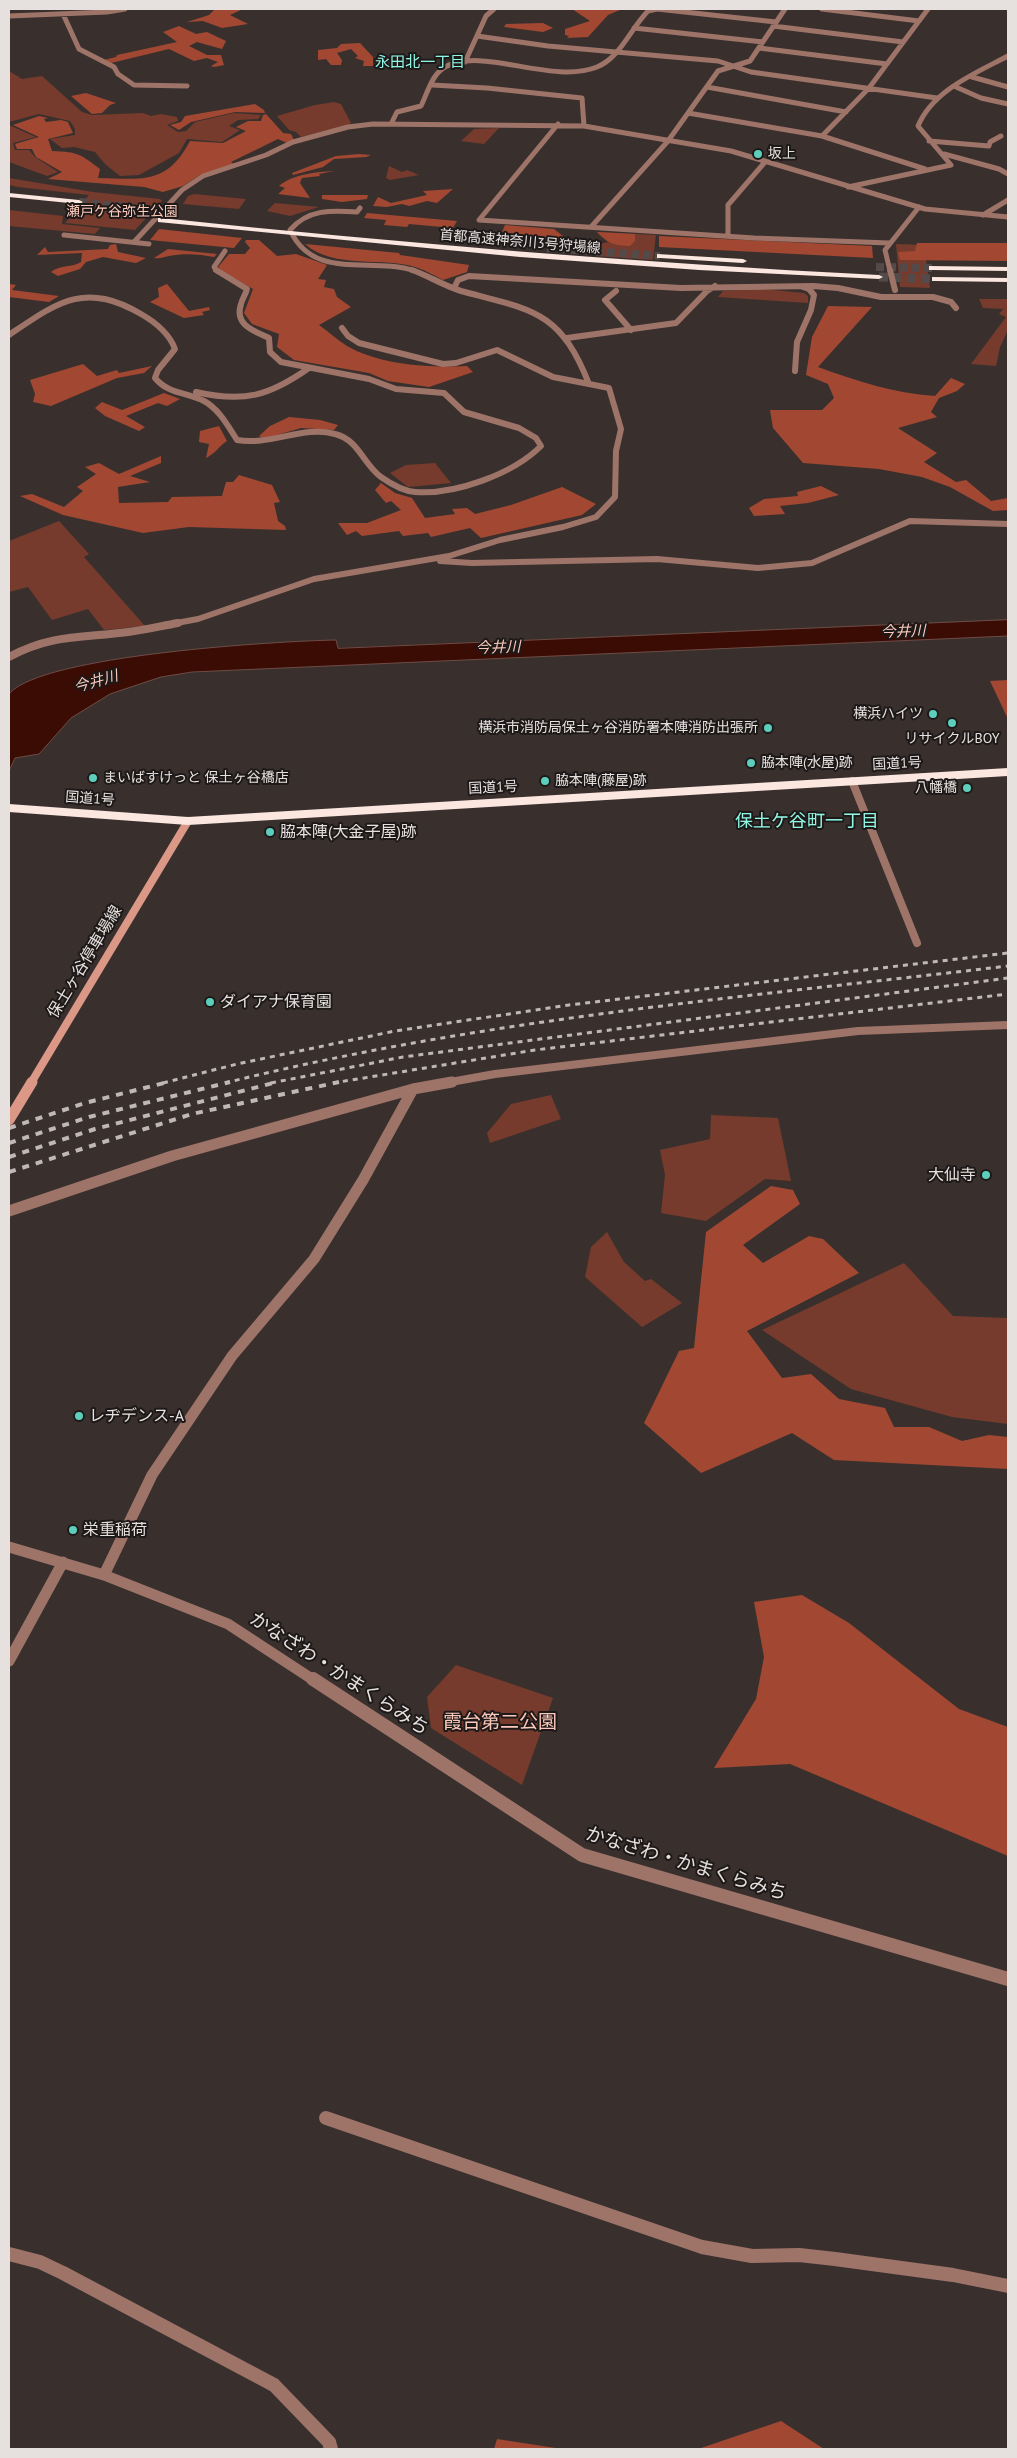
<!DOCTYPE html>
<meta charset="utf-8">
<style>
body{margin:0}
#map{position:relative;width:1017px;height:2458px;overflow:hidden;background:#39302e;font-family:"PT Sans",sans-serif}
canvas{display:block}
.frame{position:absolute;inset:0;border:10px solid #e6e0df;pointer-events:none}
</style>
<div id="map">
<canvas width="1017" height="2458"></canvas>
<div class="frame"></div>
</div>
<script>
const ctx = document.querySelector('canvas').getContext('2d');
ctx.lineJoin = 'round';
function paint(path, color) { ctx.fillStyle = color; ctx.fill(path, 'evenodd'); }
function strokePath(path, color, width, dash) { ctx.strokeStyle = color; ctx.lineWidth = width; ctx.lineCap = dash ? 'butt' : 'round'; ctx.setLineDash(dash || []); ctx.stroke(path); }
function write(font, color, halo, rows, align = 'center') {
  ctx.font = font + ' "PT Sans","Noto Sans JP",sans-serif'; ctx.lineWidth = 4; ctx.setLineDash([]); ctx.textBaseline = 'middle'; ctx.strokeStyle = halo; ctx.fillStyle = color; for (const [text, x, y, turn = 0] of rows) {
    ctx.save(); ctx.translate(x, y); ctx.rotate((+turn || 0) * Math.PI / 180); ctx.textAlign = isNaN(turn) ? turn : align; if (halo) ctx.strokeText(text, 0, 0); ctx.fillText(text, 0, 0); ctx.restore();
  }
}
const green = new Path2D(`
 M 9,71 L 22,79 L 42,76 L 82,112 L 92,115 L 143,113 L 151,116 L 161,114 L 177,117 L 178,121 L 167,125 L 178,132 L 186,131 L 195,122 L 234,113 L 261,115 L 258,119 L 238,120 L 229,126 L 240,130 L 222,142 L 187,139 L 179,153 L 139,175 L 120,176 L 105,164 L 95,152 L 74,147 L 62,148 L 50,139 L 75,135 L 75,129 L 70,121 L 39,114 L 9,122 Z
 M 334,102 L 341,104 L 351,123 L 349,125 L 301,137 L 296,132 L 289,130 L 277,116 L 315,105 Z
 M 9,125 L 36,137 L 13,143 L 15,150 L 29,150 L 35,157 L 58,172 L 47,176 L 9,162 Z
 M 499,128 L 484,144 L 461,141 L 474,129 Z
 M 389,166 L 402,172 L 407,170 L 419,175 L 390,180 L 386,178 Z
 M 9,178 L 93,192 L 160,199 L 162,201 L 135,230 L 65,223 L 89,195 L 18,187 L 9,185 Z
 M 194,194 L 246,199 L 239,209 L 183,204 L 188,196 Z
 M 275,203 L 319,207 L 290,216 L 267,211 Z
 M 9,210 L 63,216 L 62,224 L 100,228 L 95,234 L 9,226 Z
 M 597,232 L 656,235 L 653,260 L 596,256 L 585,247 L 608,242 Z
 M 896,244 L 924,245 L 930,288 L 900,287 Z
 M 763,289 L 804,293 L 808,296 L 808,303 L 718,297 L 723,291 Z
 M 979,299 L 1008,299 L 1008,330 L 1000,347 L 996,366 L 971,364 L 1006,317 L 999,314 L 1003,309 L 983,308 Z
 M 435,463 L 451,483 L 408,487 L 390,473 L 406,465 Z
 M 59,521 L 89,554 L 84,557 L 145,626 L 104,630 L 88,609 L 52,620 L 28,587 L 9,592 L 9,541 Z
 M 551,1095 L 561,1119 L 490,1143 L 487,1133 L 511,1104 Z
 M 711,1115 L 778,1118 L 791,1181 L 765,1179 L 706,1221 L 661,1213 L 665,1175 L 660,1150 L 710,1139 Z
 M 607,1232 L 624,1262 L 645,1281 L 651,1279 L 682,1303 L 642,1327 L 585,1277 L 591,1247 Z
 M 904,1263 L 953,1316 L 1008,1318 L 1008,1424 L 952,1417 L 851,1389 L 762,1330 Z
 M 456,1665 L 553,1698 L 522,1785 L 431,1728 L 427,1697 Z`);
const forest = new Path2D(`
 M 215,9 L 243,9 L 230,15 L 248,24 L 222,28 L 203,21 L 187,22 L 209,15 Z
 M 572,9 L 622,9 L 608,15 L 588,37 L 567,38 L 569,36 L 565,35 L 565,29 L 590,21 Z
 M 543,23 L 553,28 L 543,32 L 504,27 L 506,24 Z
 M 179,26 L 196,34 L 207,32 L 226,41 L 222,49 L 197,42 L 189,46 L 207,55 L 221,55 L 224,65 L 214,67 L 211,66 L 218,62 L 207,58 L 194,61 L 169,49 L 111,63 L 104,60 L 116,57 L 117,55 L 177,42 L 163,32 Z
 M 360,43 L 373,57 L 373,66 L 363,66 L 364,61 L 355,58 L 358,56 L 351,49 L 337,53 L 342,60 L 341,65 L 331,65 L 326,59 L 318,60 L 318,50 L 337,48 L 341,44 Z
 M 86,93 L 116,103 L 110,105 L 102,113 L 92,114 L 71,96 Z
 M 255,104 L 264,110 L 265,113 L 235,112 L 191,122 L 179,130 L 170,125 L 181,122 L 185,116 Z
 M 266,114 L 283,133 L 291,134 L 294,140 L 287,143 L 278,139 L 231,162 L 234,164 L 200,175 L 183,186 L 163,192 L 144,187 L 48,179 L 62,172 L 36,157 L 32,149 L 17,149 L 15,144 L 39,137 L 13,125 L 39,116 L 48,118 L 44,119 L 46,122 L 61,120 L 68,122 L 73,133 L 48,139 L 52,151 C 79,152 80,154 100,169 L 98,178 C 142,179 167,185 190,141 L 223,143 L 246,131 L 236,127 L 248,121 L 261,121 L 263,115 Z
 M 359,154 L 371,155 L 366,157 L 334,159 L 323,167 L 293,175 L 292,173 L 336,156 Z
 M 334,171 L 319,174 L 320,176 L 302,178 L 300,183 L 310,198 L 278,194 L 285,188 L 279,186 C 293,174 316,172 334,171 Z
 M 453,189 L 437,203 L 427,201 L 409,206 L 402,204 L 387,207 L 373,206 L 378,197 L 391,203 L 427,195 L 423,191 Z
 M 322,195 L 368,195 L 367,199 L 342,202 L 322,199 Z
 M 367,213 L 457,221 L 453,228 L 409,224 L 407,227 L 384,225 L 386,220 L 364,218 Z
 M 505,225 L 554,229 L 573,244 L 582,243 L 585,247 C 575,253 565,256 555,247 L 556,239 L 502,232 Z
 M 159,229 L 242,238 L 234,248 L 150,240 Z
 M 597,232 L 635,234 L 635,241 L 630,246 C 615,246 607,243 597,232 Z
 M 659,236 L 872,246 L 873,258 L 659,247 Z
 M 246,240 L 259,240 L 277,256 L 296,254 L 327,265 L 318,279 L 326,280 L 324,287 L 334,289 L 337,297 L 351,307 L 319,325 C 328,331 337,340 347,346 C 380,365 430,368 467,366 L 473,372 L 429,387 L 388,381 L 369,373 L 294,360 L 277,347 L 279,334 L 252,324 L 244,313 L 253,289 L 222,271 L 218,267 L 229,254 L 245,254 L 250,248 L 245,242 Z
 M 917,243 L 1008,243 L 1008,261 L 900,260 L 898,252 L 915,251 Z
 M 116,244 L 118,252 L 146,258 L 136,263 L 103,257 L 86,262 L 80,269 L 58,276 L 51,272 C 61,264 72,268 81,262 L 82,253 L 37,255 L 45,247 L 48,252 L 108,249 L 110,245 Z
 M 305,244 L 399,253 L 400,255 L 469,265 L 467,272 L 443,280 C 435,276 427,271 418,268 C 384,256 334,270 305,244 Z
 M 168,249 L 217,254 L 214,257 C 200,254 183,253 169,256 C 163,257 160,259 154,258 Z
 M 9,284 L 16,285 L 12,290 L 59,296 L 49,302 L 9,297 Z
 M 167,284 L 189,311 L 209,307 L 210,310 L 202,312 L 204,315 L 184,318 L 150,302 L 159,297 L 158,288 Z
 M 828,306 L 872,307 L 818,367 C 857,381 893,393 935,396 L 951,378 L 965,384 L 957,391 L 939,398 L 931,412 L 937,417 L 898,428 L 937,453 L 924,462 L 956,482 L 966,480 L 991,501 L 1008,498 L 1008,510 L 993,511 L 950,487 L 922,477 L 879,469 L 803,463 L 773,428 L 770,410 L 822,410 L 834,398 L 828,384 L 806,375 L 812,337 Z
 M 83,364 L 97,376 L 117,370 L 119,373 L 152,366 L 144,373 L 117,378 L 51,406 L 33,402 L 35,394 L 30,380 Z
 M 164,393 L 180,399 L 167,406 L 158,403 L 126,416 L 145,427 L 139,431 L 105,416 L 95,408 L 102,402 L 122,410 Z
 M 289,417 L 320,420 L 338,425 L 334,430 L 301,428 L 264,439 L 259,436 L 270,426 Z
 M 219,426 L 227,441 C 219,446 215,454 206,458 L 209,444 L 199,442 L 200,431 Z
 M 161,456 L 161,463 L 130,476 L 150,482 L 118,487 L 119,503 L 168,502 L 172,497 L 222,496 L 226,482 L 233,482 L 239,475 L 272,485 L 280,502 L 274,503 L 278,521 L 285,526 L 286,530 L 189,527 L 143,533 L 63,515 L 20,496 L 32,494 L 64,507 L 83,491 L 77,487 L 96,474 L 85,467 L 99,463 L 119,474 Z
 M 381,483 L 395,493 L 412,498 L 425,518 L 455,514 L 452,509 L 467,508 L 475,514 L 511,505 L 562,487 L 596,504 L 582,515 L 481,538 L 470,528 L 431,537 L 428,533 L 403,536 L 399,531 L 362,536 L 356,531 L 347,535 L 338,523 L 367,523 L 401,510 L 391,501 L 386,503 L 375,490 Z
 M 821,486 L 839,495 L 808,503 L 780,506 L 785,514 L 754,516 L 749,508 L 764,499 L 798,496 L 797,492 Z
 M 1008,680 L 1008,719 L 990,681 Z
 M 771,1186 L 793,1190 L 800,1204 L 743,1245 L 763,1263 L 809,1236 L 823,1239 L 859,1273 L 747,1331 L 782,1378 L 811,1374 L 839,1399 L 885,1408 L 894,1427 L 929,1427 L 962,1441 L 989,1435 L 1008,1437 L 1008,1469 L 834,1460 L 792,1433 L 701,1473 L 644,1423 L 679,1351 L 694,1348 L 706,1232 Z
 M 802,1595 L 849,1623 L 959,1709 L 1008,1727 L 1008,1856 L 790,1764 L 714,1768 L 756,1699 L 764,1657 L 754,1602 Z
 M 781,2421 L 824,2449 L 698,2449 Z
 M 497,2439 L 562,2449 L 494,2449 Z`);
const water = new Path2D(`
 M 1008,620 L 1008,636 L 192,672 L 161,677 L 110,694 L 71,718 L 39,754 L 15,758 L 9,771 L 9,694 C 41,655 279,641 336,640 L 338,648 Z`);
const highwayTunnelFar1 = new Path2D(`
 M 79,202 L 170,211
 M 547,248 L 660,256
 M 876,267 L 932,268`);
const highwayTunnel = new Path2D(`
 M 879,277 L 935,279`);
const streetFar4 = new Path2D(`
 M 822,9 L 919,21
 M 63,14 L 79,49 L 114,67 L 118,74 L 134,85 L 187,86
 M 9,16 L 107,12 L 125,9
 M 773,26 L 903,42
 M 634,28 L 763,42
 M 477,36 L 548,46 L 718,61 L 751,72 L 937,98
 M 759,48 L 887,64
 M 465,62 L 486,16 L 494,9
 M 972,77 L 1008,87
 M 432,85 L 487,88 L 582,98 L 584,126
 M 707,87 L 846,112
 M 956,87 L 981,98 L 1008,104
 M 688,113 L 822,136 L 925,169
 M 391,124 L 397,112 L 421,106 C 427,94 432,74 445,67 C 482,46 552,85 597,67 C 620,58 631,28 648,11 L 657,9 L 776,22
 M 558,124 L 479,220 L 754,238 L 889,243
 M 822,136 L 869,88 L 928,9
 M 929,141 L 989,146 L 990,142 L 1001,136
 M 944,154 L 999,169 L 1008,174
 M 848,187 L 951,165 L 918,126 C 933,90 976,73 1008,56
 M 360,208 L 357,212 C 332,210 308,209 290,230 C 314,282 371,256 415,271
 M 983,215 L 1008,200
 M 591,227 L 668,141 L 718,71 L 750,61 L 785,9
 M 64,235 L 149,244
 M 728,236 L 728,205 L 765,162
 M 134,242 L 182,190 L 203,176 L 266,155 L 293,142 L 348,127 L 373,124 L 584,126 L 731,151 L 925,209 L 1008,217
 M 217,271 L 214,267 L 225,251
 M 890,271 L 885,250 L 919,207`);
const streetFar3 = new Path2D(`
 M 890,270 L 895,290
 M 454,288 L 458,280 L 469,276 L 681,288 L 813,286 L 838,288 L 881,297 L 933,297 L 951,302 L 956,308
 M 616,291 L 605,300 L 631,330
 M 342,328 L 348,336 L 359,343 L 443,364 L 456,363 L 497,350 L 553,377 L 589,384
 M 9,335 C 58,302 84,281 141,314 C 155,322 169,333 175,349 L 158,370 L 155,378 C 168,394 187,392 204,401 C 219,409 228,426 237,440 C 270,446 304,425 335,434 C 359,440 363,464 381,477 C 391,484 403,491 415,492 C 455,495 513,474 541,446 L 536,438 L 519,428 L 464,412 L 444,393 L 396,389 L 369,379 L 281,362 L 270,352 L 269,338 C 254,331 234,325 241,304 C 242,299 246,294 247,289 L 216,270
 M 567,338 L 676,323 L 707,291 L 715,286
 M 795,371 L 797,342 L 811,310 L 814,295 L 809,289 L 803,287
 M 196,392 C 244,403 269,396 309,368
 M 440,561 L 472,563 L 657,559 L 758,568 L 812,563 L 910,521 L 1008,524
 M 171,624 L 198,619 L 314,579 L 449,556 L 500,540 L 563,527 L 596,517 L 615,497 L 616,451 L 621,429 L 609,388 L 589,384 C 560,310 532,310 461,291 C 444,286 429,276 412,270`);
const streetFar2 = new Path2D(`
 M 9,657 C 51,634 83,638 128,632 C 145,630 161,626 178,623
 M 852,781 L 917,943
 M 445,1083 L 495,1074 L 858,1031 L 1008,1025`);
const streetFar1 = new Path2D(`
 M 9,1211 L 172,1156 L 413,1089 L 452,1082
 M 9,1547 L 104,1575 L 228,1624 L 315,1681
 M 104,1575 L 152,1475 L 232,1356 L 314,1259 L 363,1180 L 413,1089
 M 9,1661 L 63,1562`);
const street = new Path2D(`
 M 313,1679 L 582,1855 L 1008,1979
 M 326,2118 L 702,2247 L 752,2256 L 799,2255 L 835,2259 L 953,2275 L 1008,2286
 M 9,2254 L 40,2262 L 63,2273 L 274,2385 L 329,2442 L 331,2449`);
const secondaryFar1 = new Path2D(`
 M 31,1083 L 188,821`);
const secondary = new Path2D(`
 M 9,1120 L 32,1082`);
const highway = new Path2D(`
 M 9,193 L 79,200 L 83,202 L 79,204 L 9,197 Z
 M 161,218 C 400,243 639,263 879,275 L 883,277 L 879,279 L 699,270 L 520,257 L 158,222 L 158,218 Z
 M 657,254 L 743,259 L 747,261 L 743,263 L 660,258 L 657,258 Z
 M 929,266 L 1008,267 L 1008,271 L 932,270 L 929,270 Z
 M 932,277 L 1008,278 L 1008,282 L 935,281 L 932,281 Z
 M 1008,768 L 1008,776 L 188,825 L 9,812 L 9,804 L 188,817 Z`);
const railFar1 = new Path2D(`
 M 163,1083 L 237,1064 L 395,1031 L 569,1005 L 1008,953
 M 225,1083 C 481,1019 746,997 1008,966
 M 271,1083 L 403,1057 L 1008,978
 M 333,1083 L 535,1050 L 1008,994`);
const rail = new Path2D(`
 M 9,1128 L 85,1103 L 168,1082
 M 9,1143 L 89,1117 L 230,1082
 M 9,1157 L 95,1129 L 277,1082
 M 9,1172 L 192,1114 L 339,1082`);
const markers = [
 [758,154,5,"#5ccebb"],
 [933,714,5,"#5ccebb"],
 [952,723,5,"#5ccebb"],
 [768,728,5,"#5ccebb"],
 [751,763,5,"#5ccebb"],
 [93,778,5,"#5ccebb"],
 [545,781,5,"#5ccebb"],
 [967,788,5,"#5ccebb"],
 [270,832,5,"#5ccebb"],
 [210,1002,5,"#5ccebb"],
 [986,1175,5,"#5ccebb"],
 [79,1416,5,"#5ccebb"],
 [73,1530,5,"#5ccebb"]
];
const farPoinames = [
 ["坂上",768,154],
 ["横浜ハイツ",923,714,"right"],
 ["横浜市消防局保土ヶ谷消防署本陣消防出張所",758,728,"right"],
 ["リサイクルBOY",952,739,"center"],
 ["脇本陣(水屋)跡",761,763],
 ["まいばすけっと 保土ヶ谷橋店",103,778],
 ["脇本陣(藤屋)跡",555,781],
 ["八幡橋",957,788,"right"]
];
const farParknames = [
 ["瀬戸ケ谷弥生公園",122,212]
];
const farStreetnames = [
 ["首都高速神奈川3号狩場線",520,242,5],
 ["国道1号",897,764,-3],
 ["国道1号",493,788,-3],
 ["国道1号",90,799,4]
];
const farNeighbourhoodnames = [
 ["永田北一丁目",420,63]
];
const farWaternames = [
 ["今井川",903,632,-2],
 ["今井川",498,648,-2],
 ["今井川",96,682,-16]
];
const poiNames = [
 ["脇本陣(大金子屋)跡",280,832],
 ["ダイアナ保育園",220,1002],
 ["大仙寺",976,1175,"right"],
 ["レヂデンス-A",89,1416],
 ["栄重稲荷",83,1530]
];
const streetNames = [
 ["保土ヶ谷停車場線",85,962,-59]
];
const neighbourhoodNames = [
 ["保土ケ谷町一丁目",807,822]
];
const nearStreetnames = [
 ["かなざわ・かまくらみち",339,1674,33],
 ["かなざわ・かまくらみち",686,1864,17]
];
const nearParknames = [
 ["霞台第二公園",500,1723]
];
paint(green, '#763b2c');
paint(forest, '#a24832');
paint(water, '#3a0c03');
strokePath(water, '#6e4c45', 1);
strokePath(highwayTunnelFar1, '#534a49', 8, [8, 4]);
strokePath(highwayTunnel, '#534a49', 9, [9, 5]);
strokePath(streetFar4, '#9e7469', 5);
strokePath(streetFar3, '#9e7469', 6);
strokePath(streetFar2, '#9e7469', 8);
strokePath(streetFar1, '#9e7469', 11);
strokePath(street, '#9e7469', 14);
strokePath(secondaryFar1, '#db9887', 8);
strokePath(secondary, '#db9887', 11);
paint(highway, '#fbe6e0');
strokePath(railFar1, '#bfb8b7', 3, [5, 5]);
strokePath(rail, '#bfb8b7', 4, [7, 7]);
for (const [x, y, r, color] of markers) { const dot = new Path2D(); dot.arc(x, y, r, 0, 2 * Math.PI); ctx.fillStyle = color; ctx.fill(dot); strokePath(dot, '#1d1918', 2); }
write('14px', '#e6e0df', '#1d1918', farPoinames, 'left');
write('14px', '#fbc8ba', '#1d1918', farParknames);
write('14px', '#e6e0df', '#1d1918', farStreetnames);
write('15px', '#91f7e4', '#1d1918', farNeighbourhoodnames);
write('italic 15px', '#fbc8bb', '#1d1918', farWaternames);
write('16px', '#e6e0df', '#1d1918', poiNames, 'left');
write('16px', '#e6e0df', '#1d1918', streetNames);
write('18px', '#91f7e4', '#1d1918', neighbourhoodNames);
write('19px', '#e6e0df', '#1d1918', nearStreetnames);
write('19px', '#fbc8ba', '#1d1918', nearParknames);
</script>
